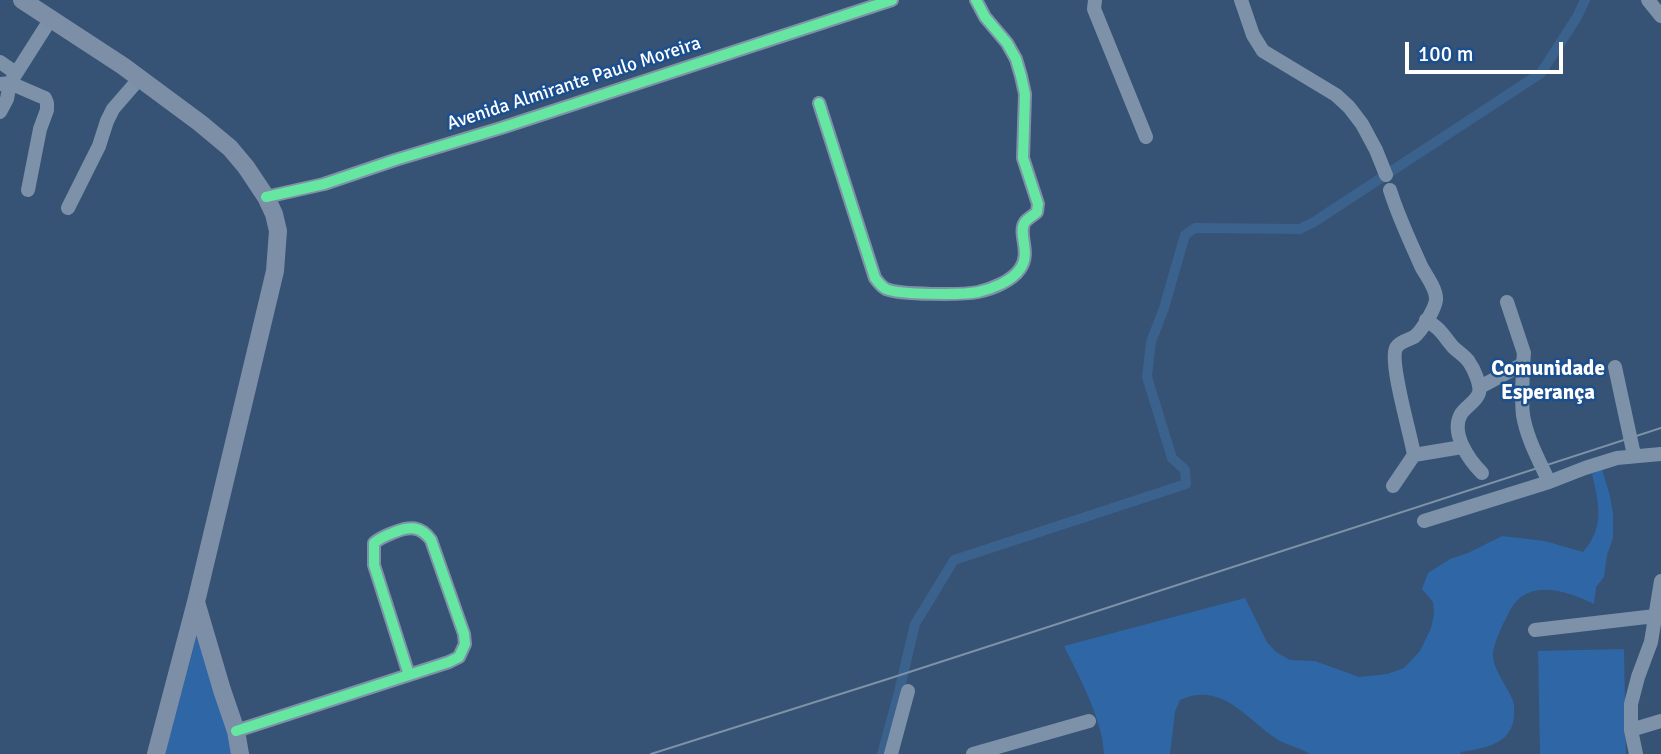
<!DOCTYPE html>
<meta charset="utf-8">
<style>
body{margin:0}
#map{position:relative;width:1661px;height:754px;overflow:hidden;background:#365274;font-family:Signika,sans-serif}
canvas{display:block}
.scale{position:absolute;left:1405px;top:42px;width:158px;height:32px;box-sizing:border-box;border:4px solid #fff;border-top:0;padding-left:9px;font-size:21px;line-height:24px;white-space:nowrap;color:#fff;-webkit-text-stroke:5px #1b4f8f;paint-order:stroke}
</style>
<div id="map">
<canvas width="1661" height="754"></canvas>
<div class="scale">100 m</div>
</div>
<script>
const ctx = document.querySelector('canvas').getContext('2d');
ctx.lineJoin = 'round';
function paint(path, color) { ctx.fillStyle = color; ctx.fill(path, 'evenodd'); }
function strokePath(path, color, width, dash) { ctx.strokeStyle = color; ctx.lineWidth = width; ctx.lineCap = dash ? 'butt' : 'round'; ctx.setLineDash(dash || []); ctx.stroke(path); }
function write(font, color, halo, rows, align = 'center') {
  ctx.font = font + ' Signika,sans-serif'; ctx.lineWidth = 5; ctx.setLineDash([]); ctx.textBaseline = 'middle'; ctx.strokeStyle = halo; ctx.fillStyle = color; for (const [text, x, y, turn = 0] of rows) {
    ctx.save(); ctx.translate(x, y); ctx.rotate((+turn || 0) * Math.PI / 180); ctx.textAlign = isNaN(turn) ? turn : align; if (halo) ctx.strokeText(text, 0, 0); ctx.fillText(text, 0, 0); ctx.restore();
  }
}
const green = new Path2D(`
 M 1602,469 L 1610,496 L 1613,514 L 1613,538 L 1607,555 L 1604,577 L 1596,587 L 1594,604 C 1571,593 1535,579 1515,603 C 1510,608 1508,616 1504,622 C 1500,631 1492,647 1493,657 C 1495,673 1508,687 1513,701 C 1515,706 1514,711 1514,717 C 1511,745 1484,748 1461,752 L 1460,754 L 1310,754 C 1301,748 1290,746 1280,741 C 1248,722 1223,680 1180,700 L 1175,712 L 1170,754 L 1104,754 C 1103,721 1079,676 1064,646 L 1245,598 L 1267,642 L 1276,652 L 1290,660 L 1315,661 L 1359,677 L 1387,674 L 1404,668 L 1420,651 L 1431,628 L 1434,614 L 1433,602 L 1422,589 L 1428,573 L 1450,559 L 1468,553 L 1502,536 L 1545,541 L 1583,552 C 1605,527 1599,504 1592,474 Z
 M 198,631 L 238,754 L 165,754 Z
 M 1624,649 L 1626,754 L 1540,754 L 1538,651 Z`);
const canal = new Path2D(`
 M 882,754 L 899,692 L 915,624 L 954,560 L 1186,484 L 1185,470 L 1172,458 L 1147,377 L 1151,342 L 1164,308 L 1185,235 L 1195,228 L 1300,229 L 1314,222 L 1541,73 L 1577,17 L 1585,0`);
const minor = new Path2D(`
 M 1095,0 L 1094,9 L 1146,137
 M 1241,0 L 1253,35 L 1263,51 L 1336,95 L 1349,107 L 1362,124 L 1376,150 L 1386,175
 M 1648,0 L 1661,16
 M 0,62 L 16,73
 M 0,84 L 10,83 L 40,96 L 45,98 L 47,103 L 47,110 L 40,129 L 28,190
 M 819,103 L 875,278 C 878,282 882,287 886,289 C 900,295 963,295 978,292 C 992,289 1012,281 1020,269 C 1032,253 1017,233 1025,222 C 1027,219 1034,215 1037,212 L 1038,204 L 1023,158 L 1025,94 L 1021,76 L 1016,59 L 1007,43 L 985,17 L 976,0
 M 0,112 L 7,99 L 10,83 L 50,20
 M 1390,190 C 1398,216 1410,241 1421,266 C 1426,276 1437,289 1436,300 C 1435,309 1421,332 1414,337 C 1408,340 1399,342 1396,348 C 1389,363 1411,435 1414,455 L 1393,486
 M 266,197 L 324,184 L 395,160 L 501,128 L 892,0
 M 68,208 L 99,146 L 107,121 L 113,109 L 139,79
 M 1426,320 C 1442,330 1442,334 1453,347 C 1458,352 1465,356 1469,362 C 1474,369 1481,385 1479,393 C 1476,402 1466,406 1461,414 C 1450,433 1469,460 1482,473
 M 1523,364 C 1523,381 1521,398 1523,415 C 1527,439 1539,460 1549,482
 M 1615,367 L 1634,455
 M 1480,387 L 1523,364 L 1524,353 L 1507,302
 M 1414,455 L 1462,447
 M 1424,521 L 1549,482 L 1585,468 L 1617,458 L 1661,454
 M 1535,630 L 1655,616
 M 1631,730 L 1661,721
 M 236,731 L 449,662 L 459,657 L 465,644 L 464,634 L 431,540 C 421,526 410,526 395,532 C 387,535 381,537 374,543 L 374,565 L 409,675
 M 891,754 L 908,691
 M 973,754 L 1089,721
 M 1636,754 L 1631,730 L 1631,704 L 1638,677 L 1651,642 L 1661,581`);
const major = new Path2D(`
 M 22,0 L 123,66 L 200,123 L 230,148 L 246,167 L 266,197 L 274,214 L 278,231 L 275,271 L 196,602 L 156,754
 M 196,602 L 222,690 L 236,731 L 240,754`);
const tram = new Path2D(`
 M 651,754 L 891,678 L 1661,428`);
const cycleway = new Path2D(`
 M 819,103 L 875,278 C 878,282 882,287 886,289 C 900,295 963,295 978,292 C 992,289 1012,281 1020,269 C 1032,253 1017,233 1025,222 C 1027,219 1034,215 1037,212 L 1038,204 L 1023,158 L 1025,94 L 1021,76 L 1016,59 L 1007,43 L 985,17 L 976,0
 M 266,197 L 324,184 L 395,160 L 501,128 L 892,0
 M 236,731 L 449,662 L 459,657 L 465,644 L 464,634 L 431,540 C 421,526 410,526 395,532 C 387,535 381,537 374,543 L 374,565 L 409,675`);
const streetNames = [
 ["Avenida Almirante Paulo Moreira",574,84,-18]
];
const neighbourhoodNames = [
 ["Comunidade",1548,369],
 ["Esperança",1548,393]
];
paint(green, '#2f66a5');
strokePath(canal, '#3b618d', 10);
strokePath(minor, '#7d92a8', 14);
strokePath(major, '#7d8ea7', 18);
strokePath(tram, '#7e92a7', 2);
strokePath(cycleway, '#66e7a1', 10);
write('19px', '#fff', '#1b4f8f', streetNames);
write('bold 21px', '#fff', '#1b4f8f', neighbourhoodNames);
</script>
